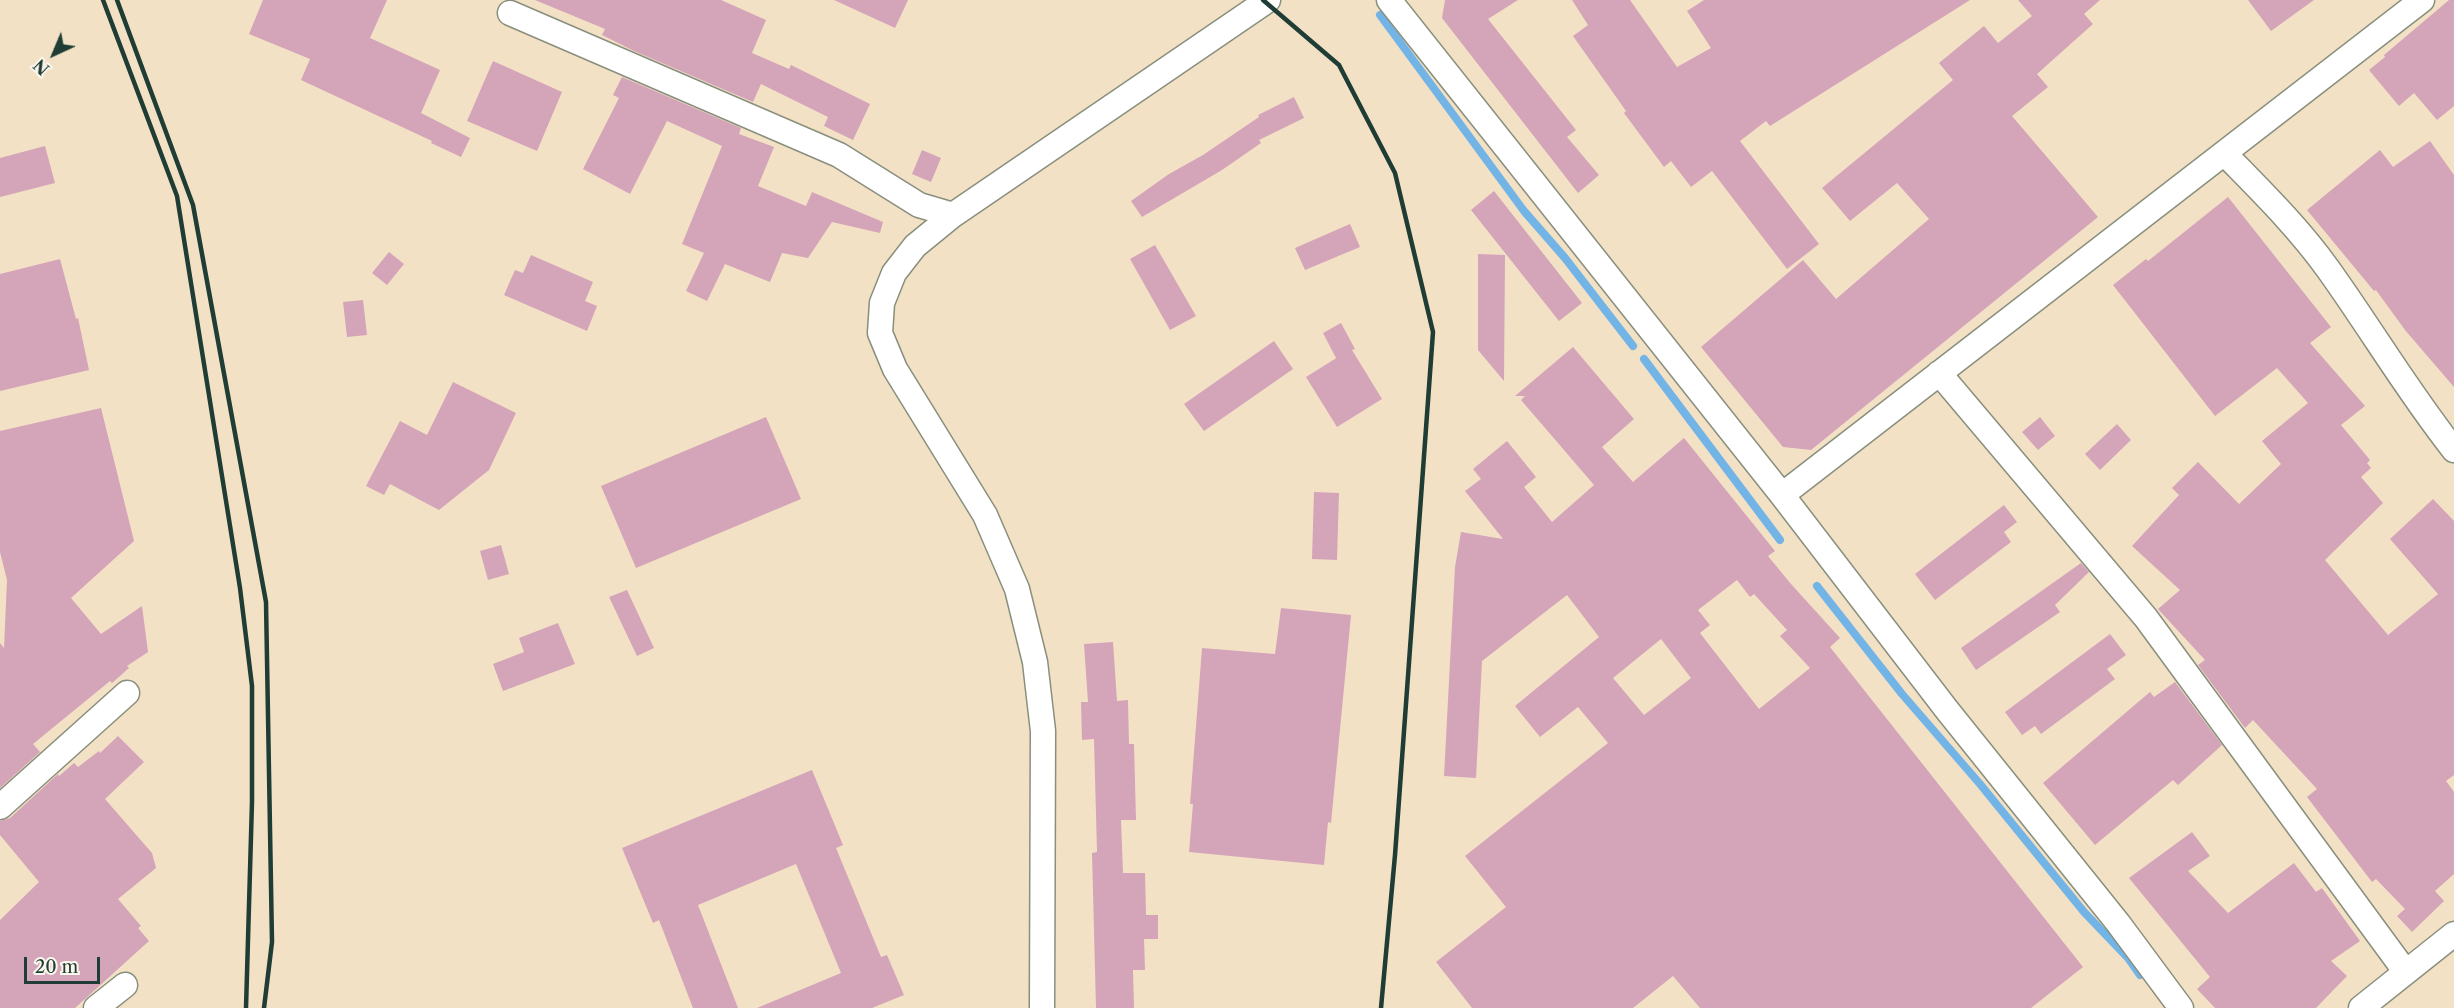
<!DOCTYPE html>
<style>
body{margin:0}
#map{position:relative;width:2454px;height:1008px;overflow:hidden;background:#f3e1c6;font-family:"Libre Caslon Text",serif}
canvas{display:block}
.north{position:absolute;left:24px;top:24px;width:60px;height:60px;-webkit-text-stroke:4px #fbf7ec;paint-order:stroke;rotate:224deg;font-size:16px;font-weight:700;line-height:24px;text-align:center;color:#1f3d34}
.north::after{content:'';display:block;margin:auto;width:21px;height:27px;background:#1f3d34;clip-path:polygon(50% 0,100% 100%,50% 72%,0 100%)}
.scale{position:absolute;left:24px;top:957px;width:76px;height:27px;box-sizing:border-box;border:3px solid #1f3d34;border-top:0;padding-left:8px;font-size:18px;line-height:21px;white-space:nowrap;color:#1f3d34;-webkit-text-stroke:4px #fbf7ec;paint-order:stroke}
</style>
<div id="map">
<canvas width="2454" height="1008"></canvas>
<div class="north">N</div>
<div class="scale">20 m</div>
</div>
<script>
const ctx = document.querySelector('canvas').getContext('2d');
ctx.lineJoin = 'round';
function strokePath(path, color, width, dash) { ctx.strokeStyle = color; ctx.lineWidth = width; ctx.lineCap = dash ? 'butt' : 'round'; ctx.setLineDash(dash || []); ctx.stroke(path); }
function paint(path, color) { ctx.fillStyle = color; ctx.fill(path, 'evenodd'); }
const stream = new Path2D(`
 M 1380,15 L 1524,211 L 1565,258 L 1633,346
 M 1644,359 L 1780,540
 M 1817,586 L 1902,694 L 1980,784 L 2084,912 L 2128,958 L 2140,975`);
const building = new Path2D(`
 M 263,0 L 387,0 L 370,38 L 440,70 L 421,113 L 470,138 L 461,157 L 431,143 L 432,141 L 301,80 L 310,59 L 249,34 Z
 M 535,0 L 721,0 L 766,20 L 752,53 L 789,69 L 791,65 L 870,104 L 853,140 L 824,126 L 828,117 L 761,84 L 753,102 L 634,51 L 602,35 L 605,29 Z
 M 834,0 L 908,0 L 895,28 Z
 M 1445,0 L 1518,0 L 1488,19 L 1576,130 L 1567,137 L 1599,175 L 1578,193 L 1442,18 Z
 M 1572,0 L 1630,0 L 1677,67 L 1711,48 L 1687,11 L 1704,0 L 1970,0 L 1770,126 L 1766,121 L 1740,141 L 1819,244 L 1787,269 L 1712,171 L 1691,187 L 1671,161 L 1664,167 L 1624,113 L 1626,111 L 1573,36 L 1588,25 Z
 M 2018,0 L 2100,0 L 2084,14 L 2093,24 L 2037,74 L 2048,87 L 2012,116 L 2098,217 L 1811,450 L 1783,447 L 1701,347 L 1803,260 L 1836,299 L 1929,219 L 1897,183 L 1850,221 L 1822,188 L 1953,80 L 1939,63 L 1984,26 L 1998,43 L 2032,16 Z
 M 2248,0 L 2314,0 L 2271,31 Z
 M 2449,0 L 2454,0 L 2454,106 L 2437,120 L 2414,93 L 2399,106 L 2369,70 L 2385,57 L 2384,55 Z
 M 493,61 L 562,92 L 537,151 L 467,121 Z
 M 622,77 L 741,128 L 739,134 L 774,147 L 758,186 L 806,206 L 812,192 L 883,222 L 880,233 L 832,222 L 808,258 L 782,253 L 770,282 L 725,264 L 707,301 L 686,291 L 704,253 L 682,244 L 722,146 L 667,121 L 630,194 L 583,169 L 619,98 L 613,95 Z
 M 1294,97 L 1304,118 L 1259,140 L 1261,143 L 1222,170 L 1142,217 L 1131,201 L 1169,174 L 1203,155 L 1259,117 L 1258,115 Z
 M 2430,141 L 2454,175 L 2454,387 L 2405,330 L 2376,290 L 2374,291 L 2307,210 L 2380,150 L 2393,167 Z
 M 45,146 L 55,183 L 0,197 L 0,158 Z
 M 922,150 L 941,158 L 931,182 L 912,174 Z
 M 1494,191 L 1582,303 L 1559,321 L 1471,210 Z
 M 2228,197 L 2331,327 L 2310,343 L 2365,406 L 2341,425 L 2370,460 L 2367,463 L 2371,468 L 2361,477 L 2383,503 L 2325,560 L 2388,635 L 2438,594 L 2390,539 L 2433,499 L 2454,521 L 2454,775 L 2446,781 L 2454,792 L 2454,874 L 2435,891 L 2444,901 L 2412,932 L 2397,916 L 2405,909 L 2376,879 L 2372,882 L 2307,797 L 2317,789 L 2253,720 L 2245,728 L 2198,665 L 2205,660 L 2158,609 L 2180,590 L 2132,546 L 2179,495 L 2172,488 L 2198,462 L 2239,504 L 2281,464 L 2262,441 L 2308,403 L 2277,368 L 2215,416 L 2113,285 L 2146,259 L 2148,261 Z
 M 1350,224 L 1360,247 L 1305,270 L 1295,248 Z
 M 1155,245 L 1196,316 L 1170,330 L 1130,259 Z
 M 389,252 L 404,264 L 387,285 L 372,273 Z
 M 1478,254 L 1505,255 L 1504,381 L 1478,350 Z
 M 531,255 L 593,282 L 585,301 L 597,306 L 587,331 L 504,295 L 515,270 L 523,273 Z
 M 60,259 L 76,319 L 78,318 L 89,370 L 0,391 L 0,274 Z
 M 363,300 L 367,335 L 347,337 L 343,302 Z
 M 1341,323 L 1355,349 L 1352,350 L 1382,399 L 1337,427 L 1306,377 L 1338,357 L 1336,358 L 1323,333 Z
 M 1274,341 L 1293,369 L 1204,431 L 1184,404 Z
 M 1573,347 L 1634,419 L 1602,447 L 1633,482 L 1684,438 L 1775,551 L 1768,556 L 1791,584 L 1840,638 L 1830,647 L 2083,967 L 2031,1008 L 1700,1008 L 1673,976 L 1633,1008 L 1472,1008 L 1436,962 L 1506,907 L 1465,856 L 1608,743 L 1578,707 L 1540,737 L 1515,706 L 1599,637 L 1567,595 L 1482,661 L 1476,778 L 1444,776 L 1455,567 L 1461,532 L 1503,539 L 1465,491 L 1481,479 L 1473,469 L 1507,441 L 1536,477 L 1524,487 L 1552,522 L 1594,485 L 1521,400 L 1525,396 L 1515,396 ZM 1737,580 L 1750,597 L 1754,594 L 1787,630 L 1780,636 L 1810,668 L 1759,709 L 1700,633 L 1710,625 L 1698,610 ZM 1661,639 L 1691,678 L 1644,715 L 1613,678 Z
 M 453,382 L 516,413 L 489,470 L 439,510 L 390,484 L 384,495 L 366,486 L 400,421 L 427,435 Z
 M 101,408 L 134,541 L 71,598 L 101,634 L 142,606 L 148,652 L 127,666 L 129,668 L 112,683 L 110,681 L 33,744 L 40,752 L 0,788 L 0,643 L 4,648 L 7,580 L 0,552 L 0,431 Z
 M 766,417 L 801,499 L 636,568 L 601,486 Z
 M 2040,417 L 2055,436 L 2038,450 L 2022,432 Z
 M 2117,424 L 2131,440 L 2100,470 L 2085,454 Z
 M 1314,492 L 1339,493 L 1337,560 L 1312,559 Z
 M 2004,505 L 2017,522 L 2004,532 L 2011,542 L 1935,600 L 1915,574 Z
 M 501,545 L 509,574 L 488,580 L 480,551 Z
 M 2081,563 L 2089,572 L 2055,605 L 2060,612 L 1976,670 L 1961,648 Z
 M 627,590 L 654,648 L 637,656 L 609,597 Z
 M 1281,608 L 1351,615 L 1331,823 L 1328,822 L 1324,865 L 1189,852 L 1193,804 L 1190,804 L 1202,648 L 1275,654 Z
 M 558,623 L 575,664 L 503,691 L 493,664 L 524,652 L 519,638 Z
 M 2110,634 L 2126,655 L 2107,669 L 2115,679 L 2041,734 L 2035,726 L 2022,735 L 2005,712 Z
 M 1113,642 L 1117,701 L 1128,700 L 1129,744 L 1134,744 L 1136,820 L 1121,820 L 1123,873 L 1145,873 L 1146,915 L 1158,915 L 1158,939 L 1144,939 L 1145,970 L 1133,970 L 1134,1008 L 1096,1008 L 1092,853 L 1097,852 L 1094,739 L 1082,740 L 1081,702 L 1088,702 L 1084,644 Z
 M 2175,682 L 2222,745 L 2178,785 L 2173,780 L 2095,845 L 2043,783 L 2150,692 L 2154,697 Z
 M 118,736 L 144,762 L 105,799 L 152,853 L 156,868 L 118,899 L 141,926 L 138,928 L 149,941 L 75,1008 L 0,1008 L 0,920 L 39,882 L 0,835 L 0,821 L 10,818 L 58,774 L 59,776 L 74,763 L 78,767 L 99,751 L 100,753 Z
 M 812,770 L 843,845 L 836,848 L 881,957 L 887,955 L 904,995 L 872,1008 L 757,1008 L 841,973 L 796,864 L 698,905 L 738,1008 L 693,1008 L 659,920 L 653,923 L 622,848 Z
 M 2192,832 L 2210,856 L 2188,871 L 2228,913 L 2294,863 L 2316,892 L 2322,888 L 2360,941 L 2331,961 L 2347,976 L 2316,1008 L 2215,1008 L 2197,989 L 2210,977 L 2129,878 Z`);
const minor = new Path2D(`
 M 1389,0 L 1782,495 L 1947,710 L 2118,923 L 2181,1008
 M 510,13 L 839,155 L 919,205 L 953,215
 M 2224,153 C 2260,190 2298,227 2328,269 C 2371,329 2408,392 2454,450
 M 1939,373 L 2146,618 L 2405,971
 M 1782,495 L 2422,0
 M 0,807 L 127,693
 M 96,1008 L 125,985
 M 1042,1008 L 1043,731 L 1035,662 L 1017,589 L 985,515 L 895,369 L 880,333 L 882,303 L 894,273 L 915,246 L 953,215 L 1268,0
 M 2361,1008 L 2454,934`);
const rail = new Path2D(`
 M 103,0 L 177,196 L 240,588 L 252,686 L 252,802 L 246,1008
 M 117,0 L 193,205 L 266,602 L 272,942 L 264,1008
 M 1263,0 L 1339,65 L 1395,173 L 1433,332 L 1395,855 L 1381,1008`);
strokePath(stream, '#73b4e7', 8);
paint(building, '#d4a4b9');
strokePath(minor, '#898f7d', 27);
strokePath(minor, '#fff', 24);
strokePath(rail, '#1f3d34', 4.5);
</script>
